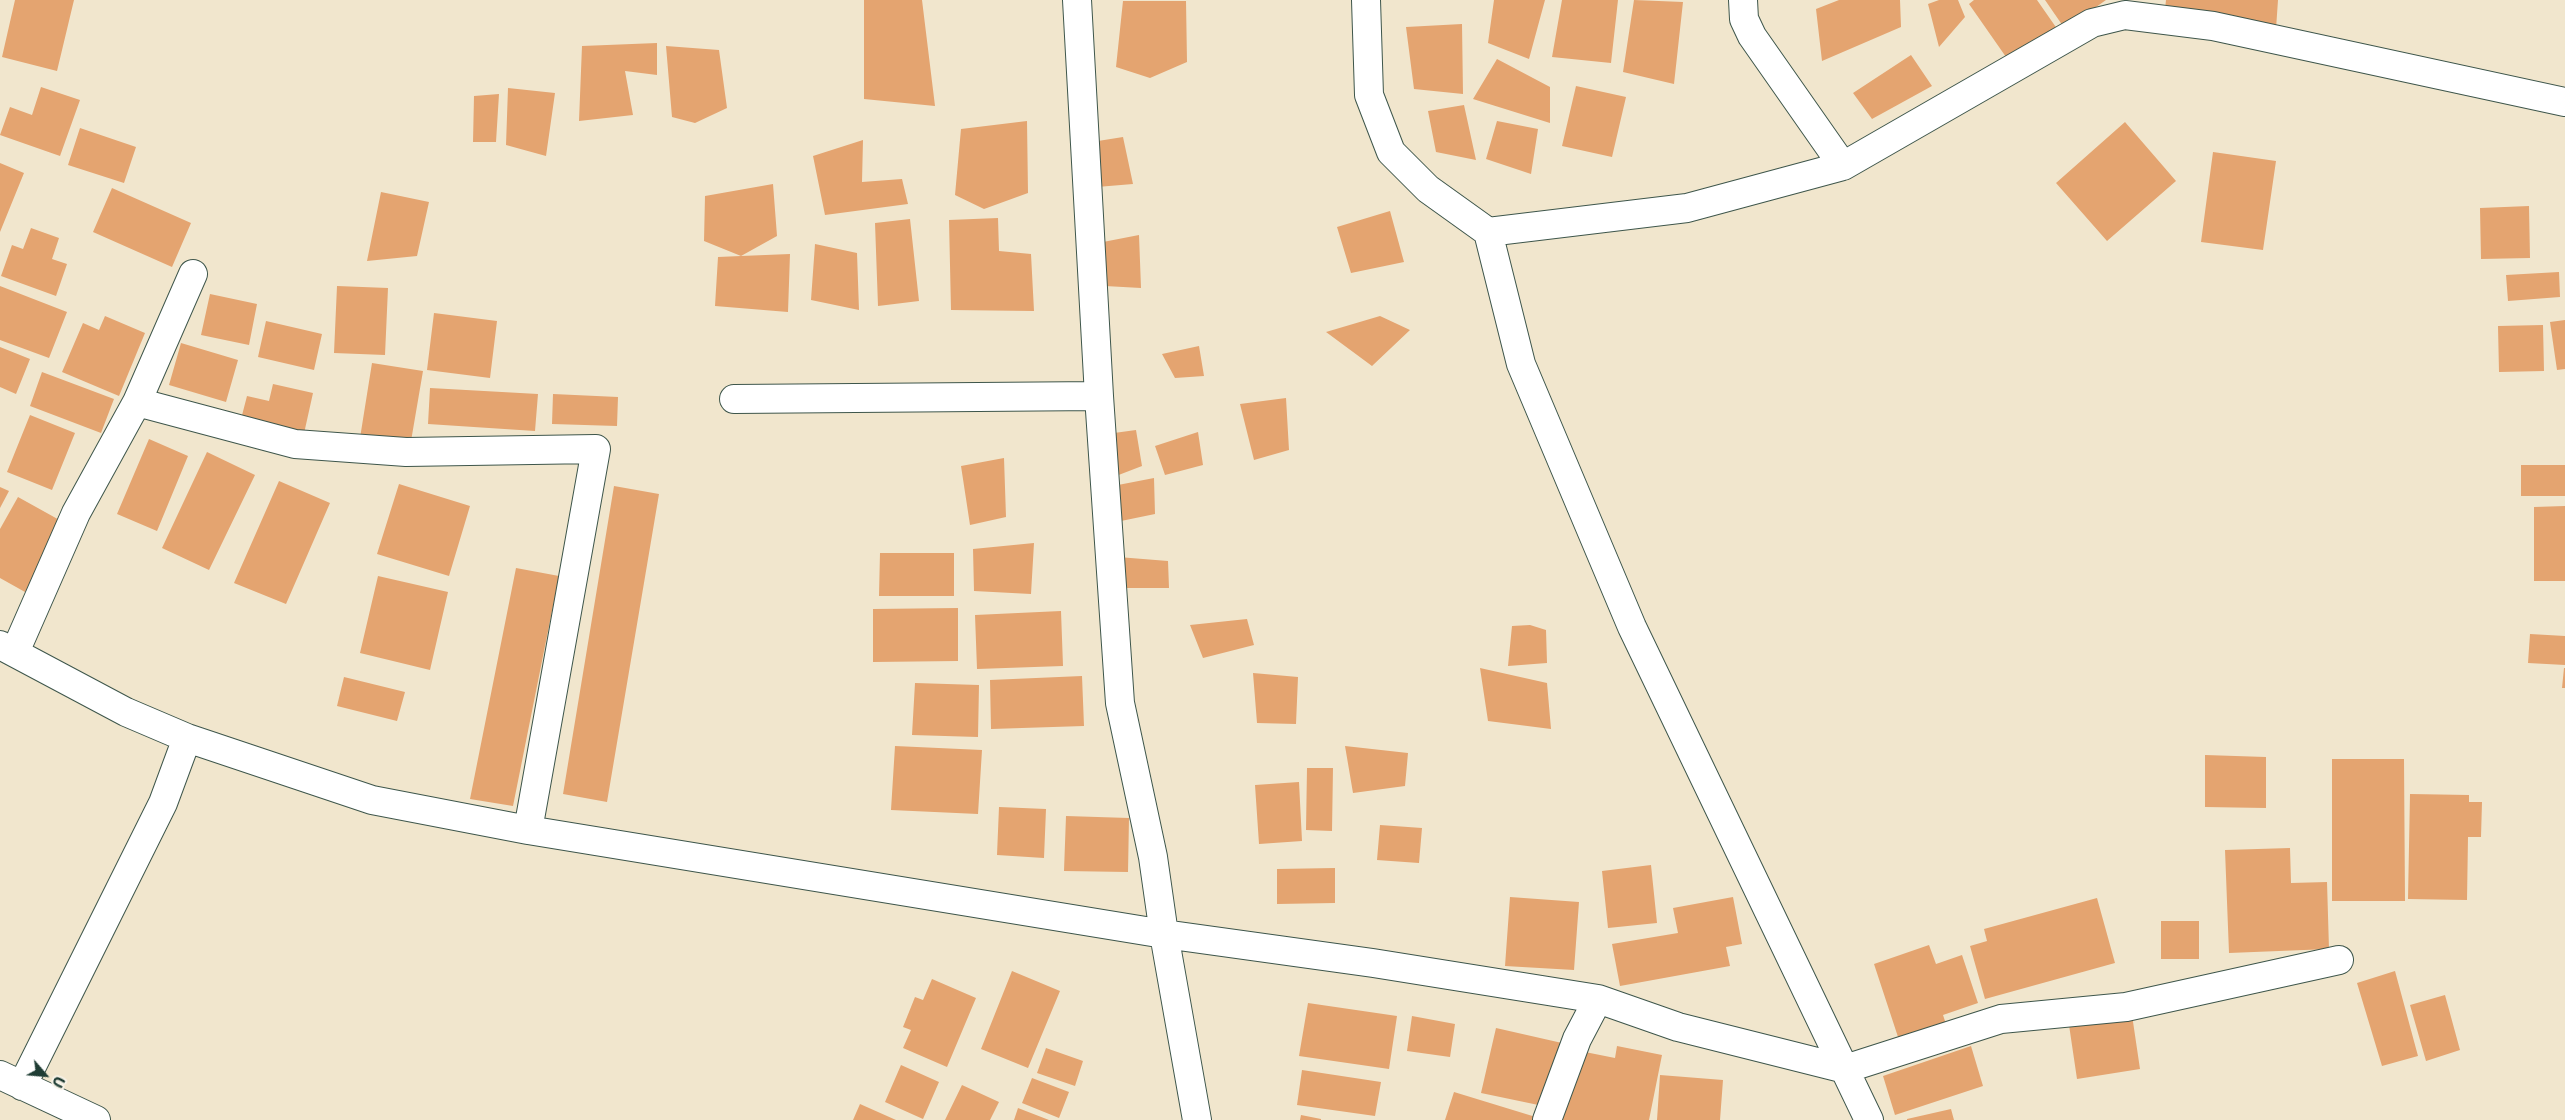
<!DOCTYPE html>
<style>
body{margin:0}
#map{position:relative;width:2565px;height:1120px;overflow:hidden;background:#f1e6cd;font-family:"Playpen Sans",sans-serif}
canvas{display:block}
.north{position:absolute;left:20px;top:1050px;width:50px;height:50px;-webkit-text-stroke:4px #f7f3e8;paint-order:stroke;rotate:117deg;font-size:14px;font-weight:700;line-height:20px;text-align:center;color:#1f3d34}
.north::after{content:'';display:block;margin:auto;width:18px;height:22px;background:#1f3d34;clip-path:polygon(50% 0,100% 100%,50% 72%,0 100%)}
</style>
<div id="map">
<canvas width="2565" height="1120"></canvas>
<div class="north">U</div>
</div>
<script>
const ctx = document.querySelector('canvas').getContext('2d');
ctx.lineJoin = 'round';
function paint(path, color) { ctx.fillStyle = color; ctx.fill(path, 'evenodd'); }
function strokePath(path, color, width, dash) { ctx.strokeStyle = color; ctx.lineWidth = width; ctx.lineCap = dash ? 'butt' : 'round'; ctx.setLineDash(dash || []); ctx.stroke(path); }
const building = new Path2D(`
 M 15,0 L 74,0 L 57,71 L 2,57 Z
 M 864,0 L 922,0 L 935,106 L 864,99 Z
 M 1494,0 L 1545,0 L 1529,59 L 1488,43 Z
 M 1562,0 L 1618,0 L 1611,63 L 1552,57 Z
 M 1634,0 L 1683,2 L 1674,84 L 1623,72 Z
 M 1839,0 L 1900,0 L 1901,27 L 1822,61 L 1816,9 Z
 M 1939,0 L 1958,0 L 1965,17 L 1939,47 L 1928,4 Z
 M 1974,0 L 2037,0 L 2060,33 L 2013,67 L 1969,4 Z
 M 2045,0 L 2106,0 L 2065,29 Z
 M 2166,0 L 2278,0 L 2276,29 L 2164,18 Z
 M 1123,1 L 1186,1 L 1187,62 L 1150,78 L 1116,67 Z
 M 1462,24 L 1463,94 L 1414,89 L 1406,27 Z
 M 657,43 L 657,75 L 625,71 L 633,115 L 579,121 L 582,46 Z
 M 666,46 L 719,50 L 727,108 L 695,123 L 672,117 Z
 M 1911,55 L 1932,86 L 1872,119 L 1853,93 Z
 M 1497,59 L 1550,87 L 1550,123 L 1473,99 Z
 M 1576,86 L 1626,97 L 1612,157 L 1562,146 Z
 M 41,87 L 80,100 L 60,156 L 0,135 L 10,107 L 32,115 Z
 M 508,88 L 555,93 L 546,156 L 506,145 Z
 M 499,94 L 496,142 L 473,142 L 474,96 Z
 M 1464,105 L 1476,160 L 1436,152 L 1428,111 Z
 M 1027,121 L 1028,193 L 984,209 L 955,195 L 961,129 Z
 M 1497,121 L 1538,129 L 1531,174 L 1486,159 Z
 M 2125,122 L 2176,181 L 2107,241 L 2056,183 Z
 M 80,128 L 136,147 L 124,183 L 68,165 Z
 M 1123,137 L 1133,184 L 1097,187 L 1098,141 Z
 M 863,140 L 862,182 L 902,179 L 908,204 L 825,215 L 813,156 Z
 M 2213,152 L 2276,161 L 2263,250 L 2201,242 Z
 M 0,163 L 24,173 L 0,232 Z
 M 773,184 L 777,236 L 741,256 L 790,254 L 788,312 L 715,306 L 718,257 L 741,256 L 704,241 L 705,196 Z
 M 112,188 L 191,223 L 172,267 L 93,232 Z
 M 381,192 L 429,202 L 417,256 L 367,261 Z
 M 2529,206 L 2530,258 L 2481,259 L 2480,208 Z
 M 1390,211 L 1404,262 L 1351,273 L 1337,227 Z
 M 998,218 L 999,251 L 1031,254 L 1034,311 L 951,310 L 949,220 Z
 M 910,219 L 919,301 L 878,306 L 875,223 Z
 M 31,228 L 59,238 L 52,259 L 67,264 L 56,296 L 1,276 L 12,245 L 23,249 Z
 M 1139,235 L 1141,288 L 1105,286 L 1103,242 Z
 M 815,244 L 857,253 L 859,310 L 811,300 Z
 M 2559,272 L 2560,297 L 2508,301 L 2506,275 Z
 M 0,286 L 67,312 L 49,358 L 0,340 Z
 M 337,286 L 388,288 L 385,355 L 334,353 Z
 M 210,294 L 257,304 L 249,345 L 201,335 Z
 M 434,313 L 497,321 L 490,378 L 427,370 Z
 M 105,316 L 145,333 L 119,396 L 62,372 L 83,323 L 99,330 Z
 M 1380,316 L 1410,330 L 1372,366 L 1326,332 Z
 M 2565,320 L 2565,369 L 2557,370 L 2550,322 Z
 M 266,321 L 322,334 L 314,370 L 258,357 Z
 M 2543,325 L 2544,371 L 2499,372 L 2498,326 Z
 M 181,343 L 238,360 L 226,402 L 169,385 Z
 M 1199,346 L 1204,376 L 1175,378 L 1162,354 Z
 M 0,347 L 30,359 L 16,394 L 0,387 Z
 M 372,363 L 423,371 L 410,447 L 360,438 Z
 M 42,372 L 114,399 L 101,433 L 30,406 Z
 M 273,384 L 313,393 L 303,438 L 240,423 L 247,396 L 269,401 Z
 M 430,388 L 538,394 L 535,431 L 428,424 Z
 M 553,394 L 618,397 L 617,426 L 552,424 Z
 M 1286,398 L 1289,450 L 1254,460 L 1240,404 Z
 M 30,415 L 75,433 L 52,490 L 7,472 Z
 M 1136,430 L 1142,466 L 1116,476 L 1114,433 Z
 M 1198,432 L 1203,465 L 1165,475 L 1155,446 Z
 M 149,439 L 188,456 L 157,531 L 117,514 Z
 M 207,452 L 255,475 L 209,570 L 162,548 Z
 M 1004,458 L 1006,517 L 970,525 L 961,466 Z
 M 2521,465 L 2565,465 L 2565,496 L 2521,496 Z
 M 1154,478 L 1155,514 L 1121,521 L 1118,485 Z
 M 279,481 L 330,503 L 286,604 L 234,583 Z
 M 399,484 L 470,506 L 449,576 L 377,554 Z
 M 614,486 L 659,494 L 607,802 L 563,794 Z
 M 0,487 L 9,491 L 0,508 Z
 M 18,497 L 63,522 L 25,592 L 0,578 L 0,529 Z
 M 2565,506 L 2565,581 L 2534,581 L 2534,507 Z
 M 1034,543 L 1031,594 L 974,591 L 973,549 Z
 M 880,553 L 954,553 L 954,596 L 879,596 Z
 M 1118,557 L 1168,561 L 1169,588 L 1121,588 Z
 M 516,568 L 559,576 L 513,806 L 470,799 Z
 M 378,576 L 448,592 L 430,670 L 360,653 Z
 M 958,608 L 958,661 L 873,662 L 873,609 Z
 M 1061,611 L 1063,666 L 977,669 L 975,615 Z
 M 1247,619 L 1254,645 L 1203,658 L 1190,625 Z
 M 1530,625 L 1546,630 L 1547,663 L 1508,666 L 1512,626 Z
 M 2530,634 L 2565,636 L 2565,665 L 2528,663 Z
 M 1480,668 L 1547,683 L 1551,729 L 1488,721 Z
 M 2564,668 L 2565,668 L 2565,688 L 2562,688 Z
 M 1253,673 L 1298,677 L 1296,724 L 1257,723 Z
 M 1082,676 L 1084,726 L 991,729 L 990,680 Z
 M 344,677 L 405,692 L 397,721 L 337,706 Z
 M 915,683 L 979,685 L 978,737 L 912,735 Z
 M 895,746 L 982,750 L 978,814 L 891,810 Z
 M 1345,746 L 1408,753 L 1405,786 L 1353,793 Z
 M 2205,755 L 2266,757 L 2266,808 L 2205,807 Z
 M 2332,759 L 2404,759 L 2405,901 L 2332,901 Z
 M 1307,768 L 1333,768 L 1332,831 L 1306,830 Z
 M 1299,782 L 1302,841 L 1259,844 L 1255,785 Z
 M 2410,794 L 2469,795 L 2469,802 L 2482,802 L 2481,837 L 2468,837 L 2467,900 L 2408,899 Z
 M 999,807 L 1046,809 L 1044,858 L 997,855 Z
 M 1066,816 L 1129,818 L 1128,872 L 1064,871 Z
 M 1380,825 L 1422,828 L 1419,863 L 1377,860 Z
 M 2290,848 L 2291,883 L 2327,882 L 2329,949 L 2229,953 L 2225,850 Z
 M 1651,865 L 1657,923 L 1608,928 L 1602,871 Z
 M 1335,868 L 1335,903 L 1277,904 L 1277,869 Z
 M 1510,897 L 1579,902 L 1574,970 L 1505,966 Z
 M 1733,897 L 1742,944 L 1726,947 L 1730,966 L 1620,986 L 1612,944 L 1678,933 L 1673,908 Z
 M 2097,898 L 2115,963 L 1985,999 L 1970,946 L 1987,941 L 1984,929 Z
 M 2161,921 L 2199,921 L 2199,959 L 2161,959 Z
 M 1929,945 L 1936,964 L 1962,955 L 1978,1003 L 1943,1015 L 1946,1024 L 1899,1040 L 1874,964 Z
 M 1012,971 L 1060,991 L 1028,1068 L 981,1049 Z
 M 2395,971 L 2418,1056 L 2382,1066 L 2357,983 Z
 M 932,979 L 976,998 L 947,1067 L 903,1048 L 911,1030 L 903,1027 L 915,997 L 923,1000 Z
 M 2445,995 L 2460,1050 L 2426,1061 L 2410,1005 Z
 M 1308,1003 L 1397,1016 L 1389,1069 L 1299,1056 Z
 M 2132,1015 L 2140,1069 L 2077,1079 L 2069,1025 Z
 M 1412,1016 L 1455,1024 L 1450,1057 L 1407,1051 Z
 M 1496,1028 L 1562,1043 L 1548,1107 L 1481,1093 Z
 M 1617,1046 L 1662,1055 L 1649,1120 L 1561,1120 L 1575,1050 L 1615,1058 Z
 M 1971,1046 L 1983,1086 L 1895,1115 L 1883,1076 Z
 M 1046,1048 L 1083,1061 L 1075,1086 L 1037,1073 Z
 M 901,1065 L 939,1082 L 923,1119 L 885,1102 Z
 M 1302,1070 L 1381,1082 L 1375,1116 L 1297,1105 Z
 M 1660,1075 L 1723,1080 L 1720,1120 L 1657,1120 Z
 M 1032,1078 L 1069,1092 L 1059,1118 L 1022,1103 Z
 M 962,1085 L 999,1102 L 990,1120 L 945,1120 Z
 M 1454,1092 L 1539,1118 L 1538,1120 L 1445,1120 Z
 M 860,1104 L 896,1120 L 853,1120 Z
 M 1018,1108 L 1049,1120 L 1014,1120 Z
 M 1951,1109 L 1954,1120 L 1907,1120 L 1907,1119 Z
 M 1301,1115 L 1321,1119 L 1321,1120 L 1300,1120 Z`);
const minor = new Path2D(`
 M 1077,0 L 1099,396 L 1120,703 L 1153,857 L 1164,934 L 1197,1120
 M 1366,0 L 1369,95 L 1391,152 L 1428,189 L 1488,232 L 1521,364 L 1632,627 L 1869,1120
 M 1743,0 L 1744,19 L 1752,36 L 1843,166
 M 1488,232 L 1687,208 L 1843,166 L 2092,23 L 2125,15 L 2213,26 L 2565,102
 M 734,399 L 1099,396
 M 137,402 L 295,444 L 406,452 L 596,449 L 528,830
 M 0,645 L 126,712 L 187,738 L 163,803 L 22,1086
 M 15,652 L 76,513 L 137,402 L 193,274
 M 187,738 L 372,800 L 528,830 L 1164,934 L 1373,963 L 1598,999
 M 0,1075 L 96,1120
 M 1547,1120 L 1577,1039 L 1598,999 L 1678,1027 L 1845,1069 L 2001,1019 L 2126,1007 L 2339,960`);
paint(building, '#e4a470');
strokePath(minor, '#3e564b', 30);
strokePath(minor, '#fff', 28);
</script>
